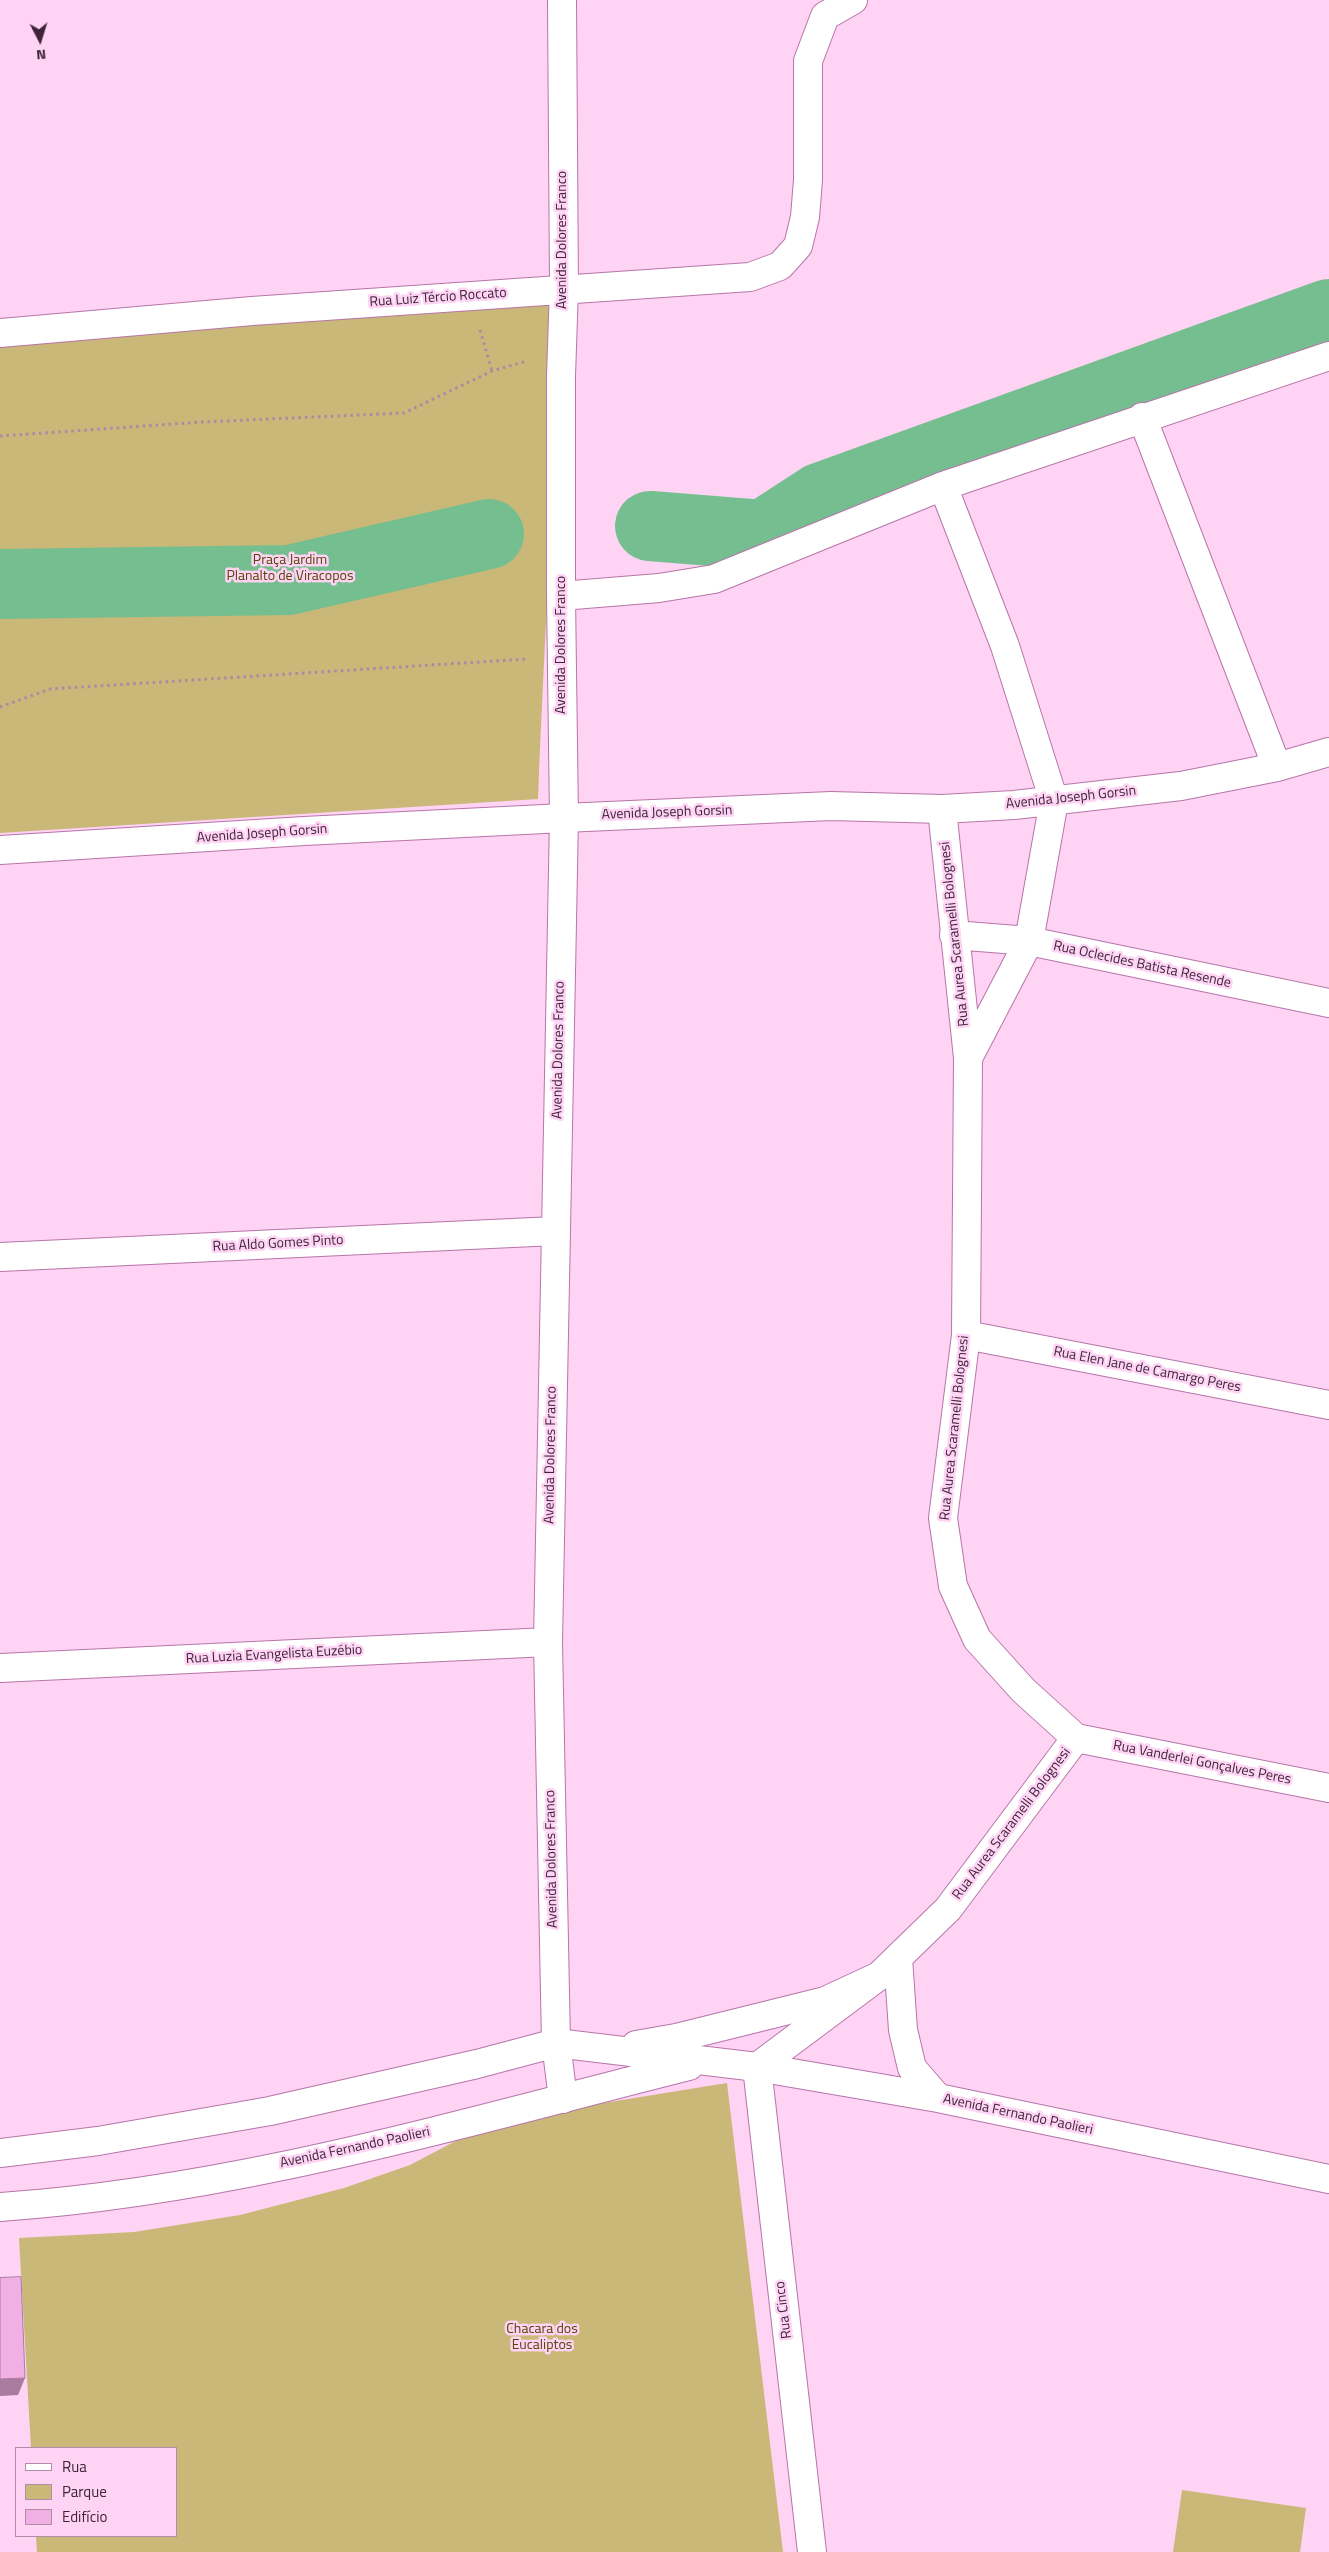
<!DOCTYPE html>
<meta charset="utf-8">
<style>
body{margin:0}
#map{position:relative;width:1329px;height:2552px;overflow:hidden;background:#fed3f4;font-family:"Titillium Web",sans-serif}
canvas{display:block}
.legend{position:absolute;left:15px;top:2447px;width:162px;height:90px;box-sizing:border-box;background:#fed3f4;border:1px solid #b28da9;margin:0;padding:6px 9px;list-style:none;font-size:15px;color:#3f2439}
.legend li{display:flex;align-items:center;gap:10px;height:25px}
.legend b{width:25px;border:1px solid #b28da9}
.north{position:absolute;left:15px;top:15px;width:50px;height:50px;-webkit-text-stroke:4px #fed3f4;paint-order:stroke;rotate:175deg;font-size:14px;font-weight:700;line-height:20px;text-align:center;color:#3f2439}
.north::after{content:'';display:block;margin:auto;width:18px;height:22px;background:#3f2439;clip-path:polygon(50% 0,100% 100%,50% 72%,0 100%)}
</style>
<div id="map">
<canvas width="1329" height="2552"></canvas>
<ul class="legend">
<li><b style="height:6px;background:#fff"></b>Rua</li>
<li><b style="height:14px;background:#c9b877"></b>Parque</li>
<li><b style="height:14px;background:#f1b0e3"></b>Edifício</li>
</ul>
<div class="north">N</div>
</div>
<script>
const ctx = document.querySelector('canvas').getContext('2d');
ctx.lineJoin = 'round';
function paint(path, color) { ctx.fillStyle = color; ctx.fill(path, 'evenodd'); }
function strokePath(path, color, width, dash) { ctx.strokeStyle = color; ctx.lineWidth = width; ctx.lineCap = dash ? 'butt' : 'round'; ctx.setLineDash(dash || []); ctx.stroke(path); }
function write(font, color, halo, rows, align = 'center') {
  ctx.font = font + ' "Titillium Web",sans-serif'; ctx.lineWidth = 5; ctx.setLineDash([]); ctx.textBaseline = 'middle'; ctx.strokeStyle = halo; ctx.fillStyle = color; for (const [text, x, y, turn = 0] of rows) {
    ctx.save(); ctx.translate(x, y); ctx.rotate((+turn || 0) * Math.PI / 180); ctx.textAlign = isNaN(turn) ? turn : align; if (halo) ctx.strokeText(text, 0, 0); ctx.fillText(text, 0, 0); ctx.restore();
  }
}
const green = new Path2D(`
 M 549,302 C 558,468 544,634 538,799 L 0,833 L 0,347 L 472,303 Z
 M 727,2083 L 783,2552 L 37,2552 L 36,2536 L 176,2536 L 176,2448 L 31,2448 L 19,2238 L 134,2232 L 240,2215 L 344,2188 L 410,2165 L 488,2124 L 554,2111 Z
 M 1182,2490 L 1306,2508 L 1300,2552 L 1173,2552 Z`);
const river = new Path2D(`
 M 650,526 L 763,535 L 820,498 L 1329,314
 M 0,584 L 289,580 L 489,534`);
const path = new Path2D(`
 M 480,330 L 492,371
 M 0,436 L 202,422 L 404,413 L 492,371 L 527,361
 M 0,707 L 50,689 L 527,659`);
const minor = new Path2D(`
 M 562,0 L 564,288 L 561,376 L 561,596 L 564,818 L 548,1642 L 556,2043 L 563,2099
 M 0,333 L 252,311 L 750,277 L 780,266 L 798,246 L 805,217 L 808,180 L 808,61 L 825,16 L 853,0
 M 1142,417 L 1277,767
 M 943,486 L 1005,646 L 1054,801 L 1029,941 L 968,1058
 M 561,596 L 659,588 L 714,579 L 943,486 L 1329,356
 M 942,809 L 968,1058 L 966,1335 L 943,1518 L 953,1586 L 977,1639 L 1023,1690 L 1076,1738
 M 0,850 L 304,831 L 564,818 L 831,806 L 942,809 L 1014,805 L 1181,786 L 1277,767 L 1329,752
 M 954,935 L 1029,941 L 1329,1003
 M 0,1257 L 555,1231
 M 966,1335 L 1329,1405
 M 0,1668 L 548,1642
 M 1076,1738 L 1329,1788
 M 812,2552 L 757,2067 L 879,1976 L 948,1909 L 1076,1738`);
const major = new Path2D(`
 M 898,1958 L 903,2030 L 912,2068 L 938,2098
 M 636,2045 L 676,2038 L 825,2001 L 879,1976
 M 0,2153 L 98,2141 L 270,2111 L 477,2064 L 556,2043 L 757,2067 L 938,2098 L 1329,2179
 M 0,2207 C 235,2191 462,2123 689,2066`);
const shadedWall = new Path2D(`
 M 25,2378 L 18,2395 L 0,2396 L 0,2379 Z`);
const building = new Path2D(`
 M 21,2277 L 25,2378 L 0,2379 L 0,2278 Z`);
const streetNames = [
 ["Avenida Dolores Franco",563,240,-90],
 ["Rua Luiz Tércio Roccato",438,298,-4],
 ["Avenida Dolores Franco",562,645,-90],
 ["Avenida Joseph Gorsin",1071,798,-6],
 ["Avenida Joseph Gorsin",667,813,-2],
 ["Avenida Joseph Gorsin",262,834,-4],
 ["Rua Aurea Scaramelli Bolognesi",955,934,-96],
 ["Rua Oclecides Batista Resende",1142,965,12],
 ["Avenida Dolores Franco",559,1050,-89],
 ["Rua Aldo Gomes Pinto",278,1244,-3],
 ["Rua Elen Jane de Camargo Peres",1147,1370,11],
 ["Rua Aurea Scaramelli Bolognesi",955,1428,-84],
 ["Avenida Dolores Franco",551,1455,-89],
 ["Rua Luzia Evangelista Euzébio",274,1655,-3],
 ["Rua Vanderlei Gonçalves Peres",1202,1763,11],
 ["Rua Aurea Scaramelli Bolognesi",1012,1824,-53],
 ["Avenida Dolores Franco",552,1859,-91],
 ["Avenida Fernando Paolieri",1018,2115,12],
 ["Avenida Fernando Paolieri",355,2148,-12],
 ["Rua Cinco",784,2310,-97]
];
const parkNames = [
 ["Praça Jardim",290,561],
 ["Planalto de Viracopos",290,577],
 ["Chacara dos",542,2330],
 ["Eucaliptos",542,2346]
];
paint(green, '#c9b877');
strokePath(river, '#75be8f', 70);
strokePath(minor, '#b775a9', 30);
strokePath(major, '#b775a9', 30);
strokePath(path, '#ae89a5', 3, [2.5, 4]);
strokePath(minor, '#fff', 28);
strokePath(major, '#fff', 28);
paint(shadedWall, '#a97b9f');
paint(building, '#f1b0e3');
strokePath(building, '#a97b9f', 1);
write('14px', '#3f2439', '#fed3f4', streetNames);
write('14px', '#554607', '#fed3f4', parkNames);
</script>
